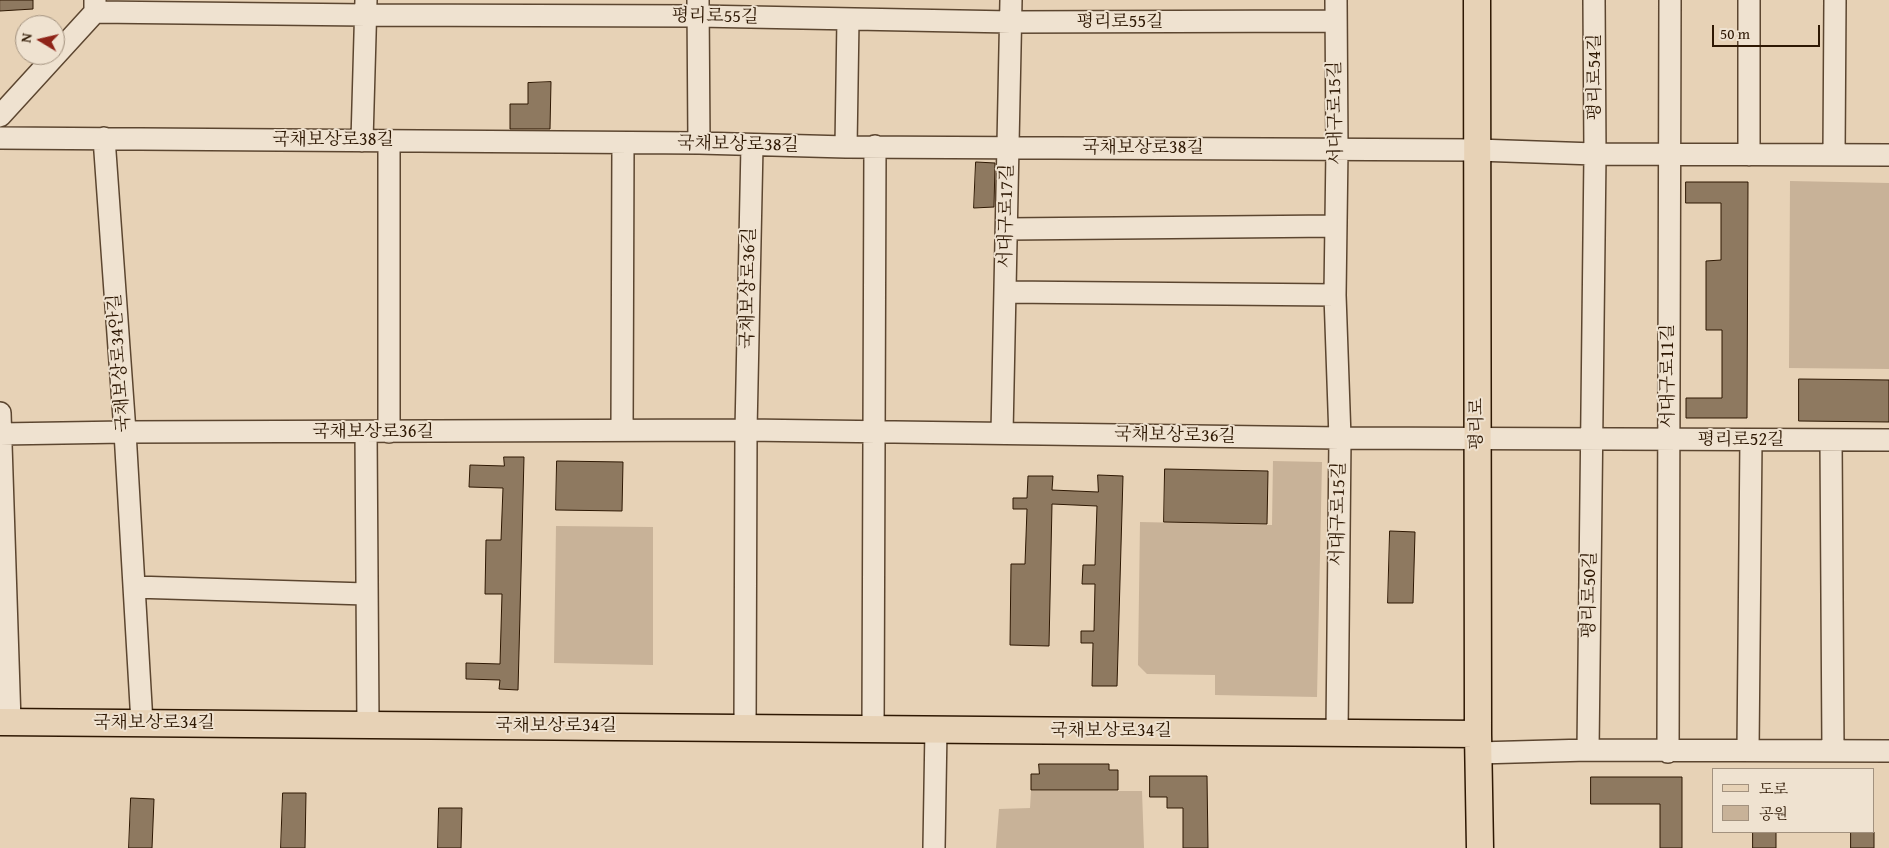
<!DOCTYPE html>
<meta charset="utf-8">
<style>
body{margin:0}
#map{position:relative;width:1889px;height:848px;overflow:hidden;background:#e7d2b6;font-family:"Gentium Book Plus","Noto Serif KR",serif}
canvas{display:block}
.legend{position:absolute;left:1712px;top:768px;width:162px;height:65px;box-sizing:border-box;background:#efe2d0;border:1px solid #a2917e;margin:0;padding:6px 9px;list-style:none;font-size:15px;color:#2e1803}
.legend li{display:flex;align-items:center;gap:10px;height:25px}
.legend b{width:25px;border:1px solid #a2917e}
.north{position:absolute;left:15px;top:15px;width:50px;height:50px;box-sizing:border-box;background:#efe2d0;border:1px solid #a2917e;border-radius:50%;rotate:279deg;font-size:14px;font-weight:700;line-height:20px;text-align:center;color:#2e1803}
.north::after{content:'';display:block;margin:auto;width:18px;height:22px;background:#8f2418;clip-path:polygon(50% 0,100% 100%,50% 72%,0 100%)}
.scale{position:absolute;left:1712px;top:25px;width:108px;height:22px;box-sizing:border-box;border:2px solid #2e1803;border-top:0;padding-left:6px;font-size:15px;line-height:18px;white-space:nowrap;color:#2e1803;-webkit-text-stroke:4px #efe2d0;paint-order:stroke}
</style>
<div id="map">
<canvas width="1889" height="848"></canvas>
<ul class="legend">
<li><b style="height:6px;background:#e7d2b6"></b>도로</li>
<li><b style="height:14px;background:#c8b298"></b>공원</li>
</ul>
<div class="north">N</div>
<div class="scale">50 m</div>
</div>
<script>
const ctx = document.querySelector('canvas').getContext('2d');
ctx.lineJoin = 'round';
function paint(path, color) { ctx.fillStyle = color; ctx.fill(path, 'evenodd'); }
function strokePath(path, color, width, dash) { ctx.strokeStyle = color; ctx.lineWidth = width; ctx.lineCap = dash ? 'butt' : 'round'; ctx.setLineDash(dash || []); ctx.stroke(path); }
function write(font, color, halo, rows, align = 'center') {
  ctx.font = font + ' "Gentium Book Plus","Noto Serif KR",serif'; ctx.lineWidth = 4; ctx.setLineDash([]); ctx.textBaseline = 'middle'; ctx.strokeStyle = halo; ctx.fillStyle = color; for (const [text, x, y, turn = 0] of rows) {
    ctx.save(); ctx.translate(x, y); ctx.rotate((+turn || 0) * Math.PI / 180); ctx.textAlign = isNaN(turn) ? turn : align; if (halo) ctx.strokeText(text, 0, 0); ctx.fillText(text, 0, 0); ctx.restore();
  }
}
const green = new Path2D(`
 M 1790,181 L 1889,183 L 1889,369 L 1789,368 Z
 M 1273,461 L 1322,462 L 1317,697 L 1215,695 L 1215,675 L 1147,674 L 1138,665 L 1140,522 L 1272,525 Z
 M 556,526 L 653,527 L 653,665 L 554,663 Z
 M 1031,791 L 1142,791 L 1144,848 L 996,848 L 999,809 L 1030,808 Z`);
const building = new Path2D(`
 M 0,0 L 33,0 L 33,9 L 0,11 Z
 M 551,82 L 550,129 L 510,129 L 510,104 L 528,104 L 528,83 Z
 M 976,162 L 995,163 L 994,207 L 974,208 Z
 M 1686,182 L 1748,182 L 1747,418 L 1686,418 L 1686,398 L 1722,398 L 1722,330 L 1706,330 L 1706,261 L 1721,260 L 1721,203 L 1686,203 Z
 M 1799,379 L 1889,380 L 1889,422 L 1799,421 Z
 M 504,457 L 524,457 L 518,690 L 499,689 L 500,680 L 466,679 L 466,663 L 500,664 L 502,594 L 485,594 L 486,540 L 501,540 L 503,488 L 469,487 L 470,465 L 504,466 Z
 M 557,461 L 623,462 L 622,511 L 556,510 Z
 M 1165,469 L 1268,471 L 1267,524 L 1164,522 Z
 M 1098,475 L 1123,476 L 1117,686 L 1092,686 L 1093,643 L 1081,643 L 1081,631 L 1094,631 L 1095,584 L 1082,584 L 1083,565 L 1095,565 L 1097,506 L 1052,504 L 1049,646 L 1010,645 L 1011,564 L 1025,564 L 1027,509 L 1013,509 L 1013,498 L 1027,498 L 1028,476 L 1053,476 L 1052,490 L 1098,492 Z
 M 1390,531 L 1415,532 L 1413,603 L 1388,603 Z
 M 1039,764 L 1109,764 L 1109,770 L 1118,770 L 1118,790 L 1031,790 L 1031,774 L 1039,774 Z
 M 1150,776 L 1207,776 L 1208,848 L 1183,848 L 1183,808 L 1167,808 L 1167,797 L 1150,797 Z
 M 1591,777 L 1682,777 L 1682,848 L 1660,848 L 1660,804 L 1591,804 Z
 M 283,793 L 306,793 L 305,848 L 281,848 Z
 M 131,798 L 154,799 L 152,848 L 129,848 Z
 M 439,808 L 462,808 L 461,848 L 438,848 Z
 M 1753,832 L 1776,832 L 1776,848 L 1753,848 Z
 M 1851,832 L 1874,832 L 1874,848 L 1851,848 Z`);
const minor = new Path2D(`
 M 698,0 L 699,143
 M 1336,0 L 1337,149 L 1335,295 L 1340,438 L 1337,732
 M 95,12 L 366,15 L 698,16 L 1011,22 L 1335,21
 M 0,116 L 95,12 L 95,0
 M 0,138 L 699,143 L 846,147 L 1477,150 L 1595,154 L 1889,155
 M 104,138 L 125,432 L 142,723
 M 362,141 L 366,0
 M 389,141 L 389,432
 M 846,147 L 848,19
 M 1749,155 L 1749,0
 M 1834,155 L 1835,0
 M 1007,229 L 1336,226
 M 1005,292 L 1335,295
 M 0,413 L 10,722
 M 622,430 L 623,143
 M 366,432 L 368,725
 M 1002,433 L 1011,0
 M 0,434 L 125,432 L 746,430 L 1340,438 L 1889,440
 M 1831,440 L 1833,751
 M 134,587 L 366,594
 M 745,728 L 746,430 L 752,146
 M 873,729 L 875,146
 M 1588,750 L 1595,154 L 1594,0
 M 1748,750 L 1751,440
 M 1668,752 L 1670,0
 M 1478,753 L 1588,750 L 1889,751
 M 934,848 L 936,729`);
const major = new Path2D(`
 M 1477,0 L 1478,734 L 1480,848
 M 0,722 L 1478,734`);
const streetNames = [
 ["평리로55길",715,17,1],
 ["평리로55길",1120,22],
 ["평리로54길",1595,77,-90],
 ["서대구로15길",1336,113,-91],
 ["국채보상로38길",333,140],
 ["국채보상로38길",738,145,1],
 ["국채보상로38길",1143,148],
 ["서대구로17길",1007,216,-89],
 ["국채보상로36길",749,288,-89],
 ["국채보상로34안길",120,363,-94],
 ["서대구로11길",1668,376,-90],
 ["평리로",1477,424,-90],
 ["국채보상로36길",373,432],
 ["국채보상로36길",1175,436,1],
 ["평리로52길",1741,440],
 ["서대구로15길",1339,514,-89],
 ["평리로50길",1590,595,-89],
 ["국채보상로34길",154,723],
 ["국채보상로34길",556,726],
 ["국채보상로34길",1111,731]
];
paint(green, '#c8b298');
paint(building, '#8e7960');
strokePath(building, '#2e1803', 1);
strokePath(minor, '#5c4630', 24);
strokePath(major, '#2e1803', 29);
strokePath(minor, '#efe2d0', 21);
strokePath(major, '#e7d2b6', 26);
write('18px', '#2e1803', '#efe2d0', streetNames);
</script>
